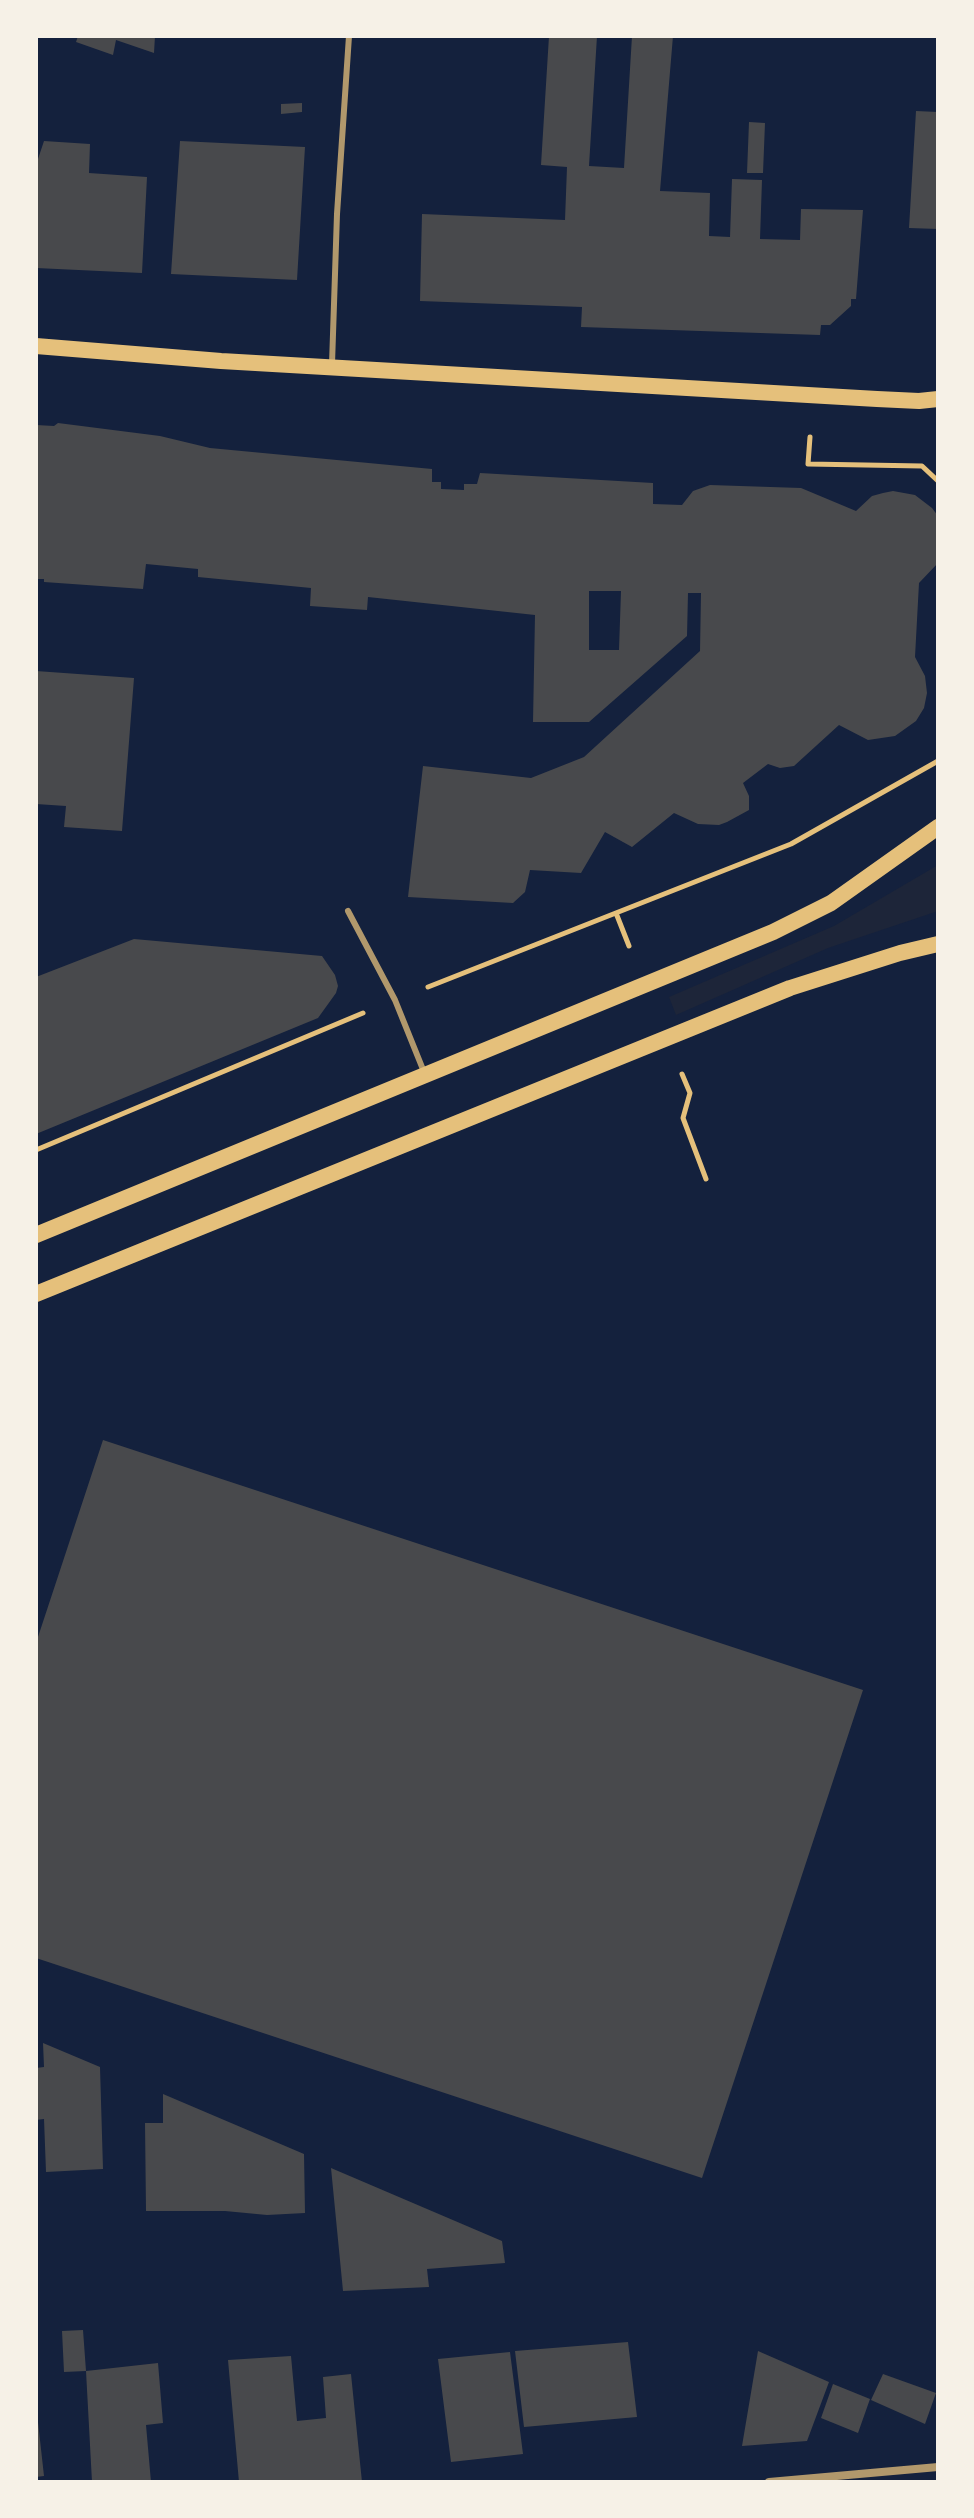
<!DOCTYPE html>
<style>
body{margin:0}
#map{position:relative;width:974px;height:2518px;overflow:hidden;background:#14213d;font-family:Georgia,serif}
canvas{display:block}
.frame{position:absolute;inset:0;border:38px solid #f6f1e7;pointer-events:none}
</style>
<div id="map">
<canvas width="974" height="2518"></canvas>
<div class="frame"></div>
</div>
<script>
const ctx = document.querySelector('canvas').getContext('2d');
ctx.lineJoin = 'round';
function paint(path, color) { ctx.fillStyle = color; ctx.fill(path, 'evenodd'); }
function strokePath(path, color, width, dash) { ctx.strokeStyle = color; ctx.lineWidth = width; ctx.lineCap = dash ? 'butt' : 'round'; ctx.setLineDash(dash || []); ctx.stroke(path); }
const green = new Path2D(`
 M 938,865 L 938,911 L 828,948 L 676,1015 L 669,997 L 834,926 Z`);
const building = new Path2D(`
 M 78,36 L 155,36 L 154,53 L 116,40 L 113,55 L 76,42 Z
 M 549,36 L 597,36 L 589,166 L 624,168 L 632,36 L 673,36 L 660,191 L 710,193 L 709,236 L 730,237 L 732,179 L 762,180 L 760,239 L 800,240 L 801,209 L 863,210 L 856,299 L 851,299 L 851,306 L 830,325 L 821,325 L 820,335 L 581,327 L 582,307 L 420,301 L 422,214 L 565,220 L 567,167 L 541,165 Z
 M 302,103 L 302,112 L 281,114 L 281,104 Z
 M 916,111 L 938,112 L 938,229 L 909,228 Z
 M 749,122 L 765,123 L 763,173 L 747,173 Z
 M 44,141 L 90,144 L 89,173 L 147,177 L 142,273 L 36,268 L 36,165 Z
 M 180,141 L 305,147 L 297,280 L 171,274 Z
 M 58,423 L 160,436 L 210,448 L 432,469 L 432,482 L 441,482 L 441,489 L 464,490 L 464,484 L 477,484 L 480,473 L 653,483 L 653,504 L 682,505 L 693,491 L 710,485 L 801,488 L 856,511 L 872,496 L 883,493 L 893,491 L 915,495 L 932,508 L 938,516 L 938,563 L 919,583 L 915,657 L 925,676 L 927,693 L 924,708 L 916,721 L 895,736 L 868,740 L 839,725 L 794,766 L 780,768 L 768,764 L 743,783 L 749,796 L 749,810 L 727,822 L 719,825 L 698,824 L 674,813 L 632,847 L 605,832 L 581,873 L 530,870 L 525,892 L 513,903 L 408,897 L 423,766 L 531,778 L 584,757 L 700,651 L 701,593 L 688,593 L 687,636 L 589,722 L 533,722 L 535,615 L 368,597 L 367,610 L 310,606 L 311,588 L 198,577 L 198,569 L 146,564 L 143,589 L 44,582 L 44,579 L 36,579 L 36,425 L 54,426 ZM 589,591 L 621,591 L 619,650 L 589,650 Z
 M 36,671 L 134,678 L 122,831 L 64,827 L 66,806 L 36,804 Z
 M 134,939 L 322,956 L 335,975 L 338,986 L 336,993 L 318,1018 L 36,1134 L 36,977 Z
 M 103,1440 L 863,1690 L 702,2178 L 36,1958 L 36,1643 Z
 M 43,2043 L 100,2067 L 103,2169 L 46,2172 L 44,2119 L 36,2120 L 36,2068 L 44,2067 Z
 M 163,2094 L 304,2154 L 305,2213 L 267,2215 L 225,2211 L 146,2211 L 145,2123 L 163,2123 Z
 M 331,2168 L 502,2241 L 505,2263 L 427,2269 L 429,2287 L 343,2291 Z
 M 83,2330 L 86,2371 L 158,2363 L 163,2423 L 146,2425 L 151,2482 L 92,2482 L 86,2371 L 64,2372 L 62,2331 Z
 M 628,2342 L 637,2417 L 524,2427 L 515,2351 Z
 M 758,2351 L 829,2382 L 807,2441 L 742,2446 Z
 M 510,2352 L 523,2454 L 451,2462 L 438,2359 Z
 M 291,2356 L 297,2421 L 326,2418 L 323,2377 L 351,2374 L 362,2482 L 239,2482 L 228,2360 Z
 M 883,2374 L 936,2393 L 925,2424 L 871,2400 Z
 M 833,2384 L 870,2399 L 858,2433 L 821,2418 Z
 M 36,2422 L 38,2422 L 44,2476 L 36,2477 Z`);
const path = new Path2D(`
 M 810,437 L 808,464 L 922,466 L 938,481
 M 616,913 L 629,946
 M 428,987 L 791,844 L 938,761
 M 682,1074 L 690,1093 L 683,1118 L 706,1179
 M 36,1150 L 363,1013`);
const service = new Path2D(`
 M 332,364 L 337,214 L 349,36
 M 348,911 L 395,1000 L 424,1072`);
const minor = new Path2D(`
 M 769,2482 L 938,2467`);
const secondary = new Path2D(`
 M 36,346 L 221,361 L 877,399 L 919,401 L 938,399
 M 36,1235 L 773,932 L 831,903 L 938,827
 M 36,1294 L 790,988 L 900,953 L 938,944`);
paint(green, '#1d2539');
paint(building, '#48494c');
strokePath(path, '#e5c07b', 5);
strokePath(service, '#b1986c', 6);
strokePath(minor, '#b1986c', 8);
strokePath(secondary, '#e5c07b', 16);
</script>
